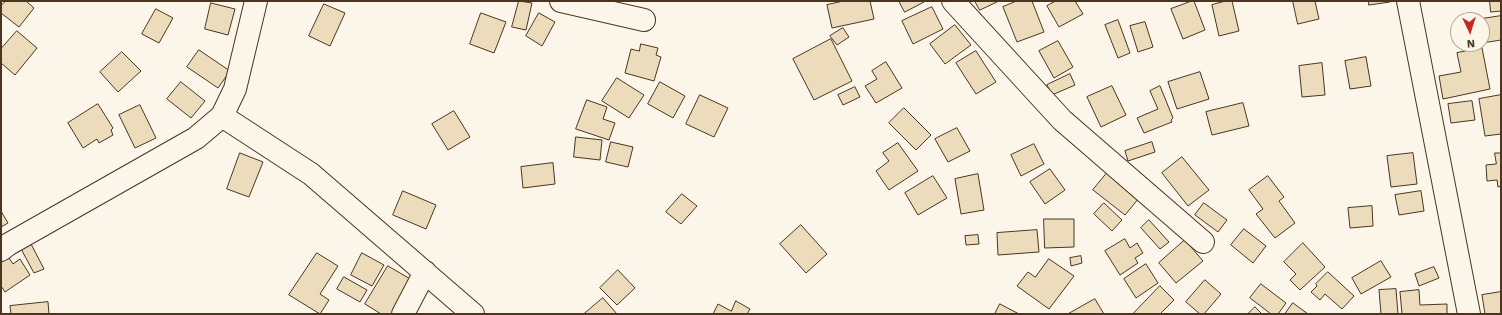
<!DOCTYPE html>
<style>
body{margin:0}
#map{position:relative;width:1502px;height:315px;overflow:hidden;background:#fbf6e9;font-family:"Work Sans",sans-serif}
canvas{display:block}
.frame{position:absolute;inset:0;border:2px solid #4a3520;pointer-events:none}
.north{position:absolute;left:1450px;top:12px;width:40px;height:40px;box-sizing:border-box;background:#fbf6e9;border:1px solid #b4a999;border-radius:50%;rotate:176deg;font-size:11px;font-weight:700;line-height:16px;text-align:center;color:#4a3520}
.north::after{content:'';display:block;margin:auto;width:14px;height:18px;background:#c62828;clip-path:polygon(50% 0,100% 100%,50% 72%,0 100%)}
</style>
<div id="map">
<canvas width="1502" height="315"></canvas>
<div class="frame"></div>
<div class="north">N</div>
</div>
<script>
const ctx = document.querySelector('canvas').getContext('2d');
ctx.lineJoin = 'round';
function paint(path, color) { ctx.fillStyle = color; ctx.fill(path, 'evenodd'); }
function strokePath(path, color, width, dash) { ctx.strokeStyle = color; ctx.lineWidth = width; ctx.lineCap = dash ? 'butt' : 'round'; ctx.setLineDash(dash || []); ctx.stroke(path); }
const building = new Path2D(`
 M 6,1 L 26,1 L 34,8 L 19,27 L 1,13 L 1,6 Z
 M 519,1 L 532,3 L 526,30 L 512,27 Z
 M 844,1 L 870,1 L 874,19 L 832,28 L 827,5 Z
 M 899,1 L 923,1 L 924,2 L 905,12 Z
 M 975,1 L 999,1 L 980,10 Z
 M 1017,1 L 1032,1 L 1044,32 L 1017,42 L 1003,7 Z
 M 1056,1 L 1075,1 L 1083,14 L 1059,27 L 1047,6 Z
 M 1192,1 L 1194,1 L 1205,30 L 1183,39 L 1171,9 Z
 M 1226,1 L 1232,1 L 1239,31 L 1219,36 L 1212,5 Z
 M 1293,1 L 1315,1 L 1319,19 L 1298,24 Z
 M 1369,1 L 1390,1 L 1390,2 L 1369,5 Z
 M 1490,1 L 1501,1 L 1501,11 L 1491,12 Z
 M 211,3 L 235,9 L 228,35 L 205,29 Z
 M 324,4 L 345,13 L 330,46 L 309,36 Z
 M 932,7 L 943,29 L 913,44 L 902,21 Z
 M 156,9 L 173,18 L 159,43 L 142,34 Z
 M 481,13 L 506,22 L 494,53 L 470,44 Z
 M 539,13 L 555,22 L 542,46 L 526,36 Z
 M 1501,16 L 1501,40 L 1482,43 L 1482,20 L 1473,20 Z
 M 1118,20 L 1130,53 L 1118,58 L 1105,25 Z
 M 1145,22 L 1153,47 L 1138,52 L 1130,26 Z
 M 955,25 L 971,45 L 945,64 L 930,44 Z
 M 843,28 L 849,37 L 837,45 L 830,36 Z
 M 17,31 L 37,48 L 15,75 L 1,63 L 1,49 Z
 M 831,39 L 852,81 L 814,100 L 793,59 Z
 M 1058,41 L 1073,67 L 1054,78 L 1039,51 Z
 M 641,44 L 658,48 L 656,55 L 661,57 L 654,81 L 625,73 L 631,49 L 639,51 Z
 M 1482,48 L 1490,89 L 1443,99 L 1439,76 L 1461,72 L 1457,53 Z
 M 199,50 L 230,71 L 218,88 L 187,67 Z
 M 976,51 L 996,82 L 976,94 L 956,63 Z
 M 122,52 L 141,71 L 118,92 L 100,72 Z
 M 1366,57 L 1371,86 L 1350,89 L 1345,61 Z
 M 886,62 L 902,88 L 876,103 L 865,86 L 877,79 L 872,71 Z
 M 1322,63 L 1325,95 L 1302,97 L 1299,66 Z
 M 1200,72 L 1209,99 L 1177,109 L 1168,82 Z
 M 1070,74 L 1075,85 L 1052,95 L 1047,85 Z
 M 617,78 L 644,95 L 629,118 L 602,101 Z
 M 181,82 L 205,101 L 191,118 L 167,99 Z
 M 660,82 L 685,96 L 673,118 L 648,104 Z
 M 1112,86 L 1126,115 L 1101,127 L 1087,97 Z
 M 1160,86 L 1173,118 L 1171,120 L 1172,122 L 1144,133 L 1137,118 L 1158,109 L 1150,91 Z
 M 855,87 L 860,97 L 843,105 L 838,95 Z
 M 700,95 L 728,108 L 714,137 L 686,124 Z
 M 1501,95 L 1501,134 L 1485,136 L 1479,99 Z
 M 587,100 L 607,107 L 603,119 L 615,123 L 609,140 L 576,129 Z
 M 1472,101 L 1475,120 L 1451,123 L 1448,104 Z
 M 1243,103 L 1249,126 L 1212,135 L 1206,112 Z
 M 98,104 L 113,128 L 111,130 L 113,135 L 99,143 L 97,139 L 83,148 L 68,123 Z
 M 140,105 L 156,138 L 135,148 L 119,115 Z
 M 904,108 L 931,135 L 916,150 L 889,123 Z
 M 454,111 L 470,137 L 448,150 L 432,124 Z
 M 957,128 L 970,151 L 948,162 L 935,139 Z
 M 576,137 L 602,140 L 600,160 L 574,157 Z
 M 611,142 L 633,147 L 628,167 L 606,162 Z
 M 1152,142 L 1155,152 L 1128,161 L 1125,151 Z
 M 898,143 L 918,171 L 889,190 L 876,171 L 889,161 L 883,153 Z
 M 1034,144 L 1044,164 L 1021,176 L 1011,155 Z
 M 240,153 L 263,162 L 249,197 L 227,189 Z
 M 1413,153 L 1417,184 L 1391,187 L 1387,156 Z
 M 1495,153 L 1501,153 L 1501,186 L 1498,187 L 1497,180 L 1487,181 L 1486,165 L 1496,164 Z
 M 1182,157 L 1209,190 L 1188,206 L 1162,173 Z
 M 553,163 L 555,184 L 523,188 L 521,167 Z
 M 1050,169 L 1065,190 L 1045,204 L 1030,182 Z
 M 1107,173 L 1139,198 L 1125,215 L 1093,190 Z
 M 978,174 L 984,210 L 961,214 L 955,179 Z
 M 933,176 L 947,198 L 918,215 L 905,193 Z
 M 1268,176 L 1284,197 L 1279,201 L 1295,223 L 1275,238 L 1256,214 L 1263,209 L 1249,190 Z
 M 403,191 L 436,205 L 426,229 L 393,215 Z
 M 1421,191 L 1424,211 L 1399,215 L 1395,195 Z
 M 682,194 L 697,206 L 681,224 L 666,212 Z
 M 1104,203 L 1122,220 L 1112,231 L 1094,214 Z
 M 1204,203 L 1227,220 L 1218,232 L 1195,215 Z
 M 1372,206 L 1373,226 L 1350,228 L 1348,208 Z
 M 1,211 L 8,223 L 1,227 Z
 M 1044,219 L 1074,219 L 1074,247 L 1045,248 Z
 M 1149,220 L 1169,242 L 1160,249 L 1141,228 Z
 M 801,225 L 827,254 L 806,273 L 780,244 Z
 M 1244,229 L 1266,246 L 1253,263 L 1231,245 Z
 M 1037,230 L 1039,252 L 998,255 L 997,233 Z
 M 978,235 L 979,244 L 966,245 L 965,236 Z
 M 1125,239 L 1130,248 L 1137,243 L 1143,253 L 1135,258 L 1138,263 L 1120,275 L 1105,251 Z
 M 1185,240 L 1203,261 L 1176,283 L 1159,263 Z
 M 30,242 L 44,269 L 34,273 L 20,247 Z
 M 1303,243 L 1325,267 L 1300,290 L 1290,280 L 1296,274 L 1284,262 Z
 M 317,253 L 338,266 L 320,294 L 329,300 L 320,314 L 289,295 Z
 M 362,253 L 384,265 L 372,286 L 351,275 Z
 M 1081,256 L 1082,263 L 1071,266 L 1070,258 Z
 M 9,258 L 13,264 L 20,259 L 30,275 L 5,292 L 1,286 L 1,263 Z
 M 1049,259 L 1074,276 L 1049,309 L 1017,286 L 1028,272 L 1035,277 Z
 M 1381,261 L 1391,277 L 1361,294 L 1352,278 Z
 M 1146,264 L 1158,283 L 1136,298 L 1124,279 Z
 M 388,266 L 412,280 L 392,314 L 381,314 L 365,304 Z
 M 1434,267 L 1439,278 L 1419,286 L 1415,274 Z
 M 618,270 L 635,288 L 617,305 L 600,288 Z
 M 1328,272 L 1354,296 L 1342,309 L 1325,294 L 1320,300 L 1311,292 L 1317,286 L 1316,284 Z
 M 344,277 L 367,290 L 360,302 L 337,289 Z
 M 1205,280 L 1221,294 L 1204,314 L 1200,314 L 1186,302 Z
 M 1261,284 L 1286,303 L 1278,314 L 1271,314 L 1250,298 Z
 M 1160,286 L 1174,300 L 1160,314 L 1133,314 Z
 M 1396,289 L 1398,314 L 1381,314 L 1379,290 Z
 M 1419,290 L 1420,305 L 1447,304 L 1447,314 L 1402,314 L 1400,292 Z
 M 1501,292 L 1501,314 L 1485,314 L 1482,295 Z
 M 603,298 L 617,314 L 584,314 Z
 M 1095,299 L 1104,314 L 1068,314 Z
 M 736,301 L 750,309 L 747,314 L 713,314 L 718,304 L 731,311 Z
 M 48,302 L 49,314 L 11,314 L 10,306 Z
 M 1293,303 L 1308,314 L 1285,314 Z
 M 1000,304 L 1019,314 L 995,314 Z
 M 1255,307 L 1262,314 L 1248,314 Z`);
const minor = new Path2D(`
 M 561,1 L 644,20
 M 953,1 L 1062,120 L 1203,242
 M 1408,1 L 1469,314
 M 222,116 L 311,174 L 473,314
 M 1,250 L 9,244 L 196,138 L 222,116 L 235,89 L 256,1
 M 403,314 L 425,272`);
paint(building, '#ecdcbc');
strokePath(building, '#4a3520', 1);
strokePath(minor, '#4a3520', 24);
strokePath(minor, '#fbf6e9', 22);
</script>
